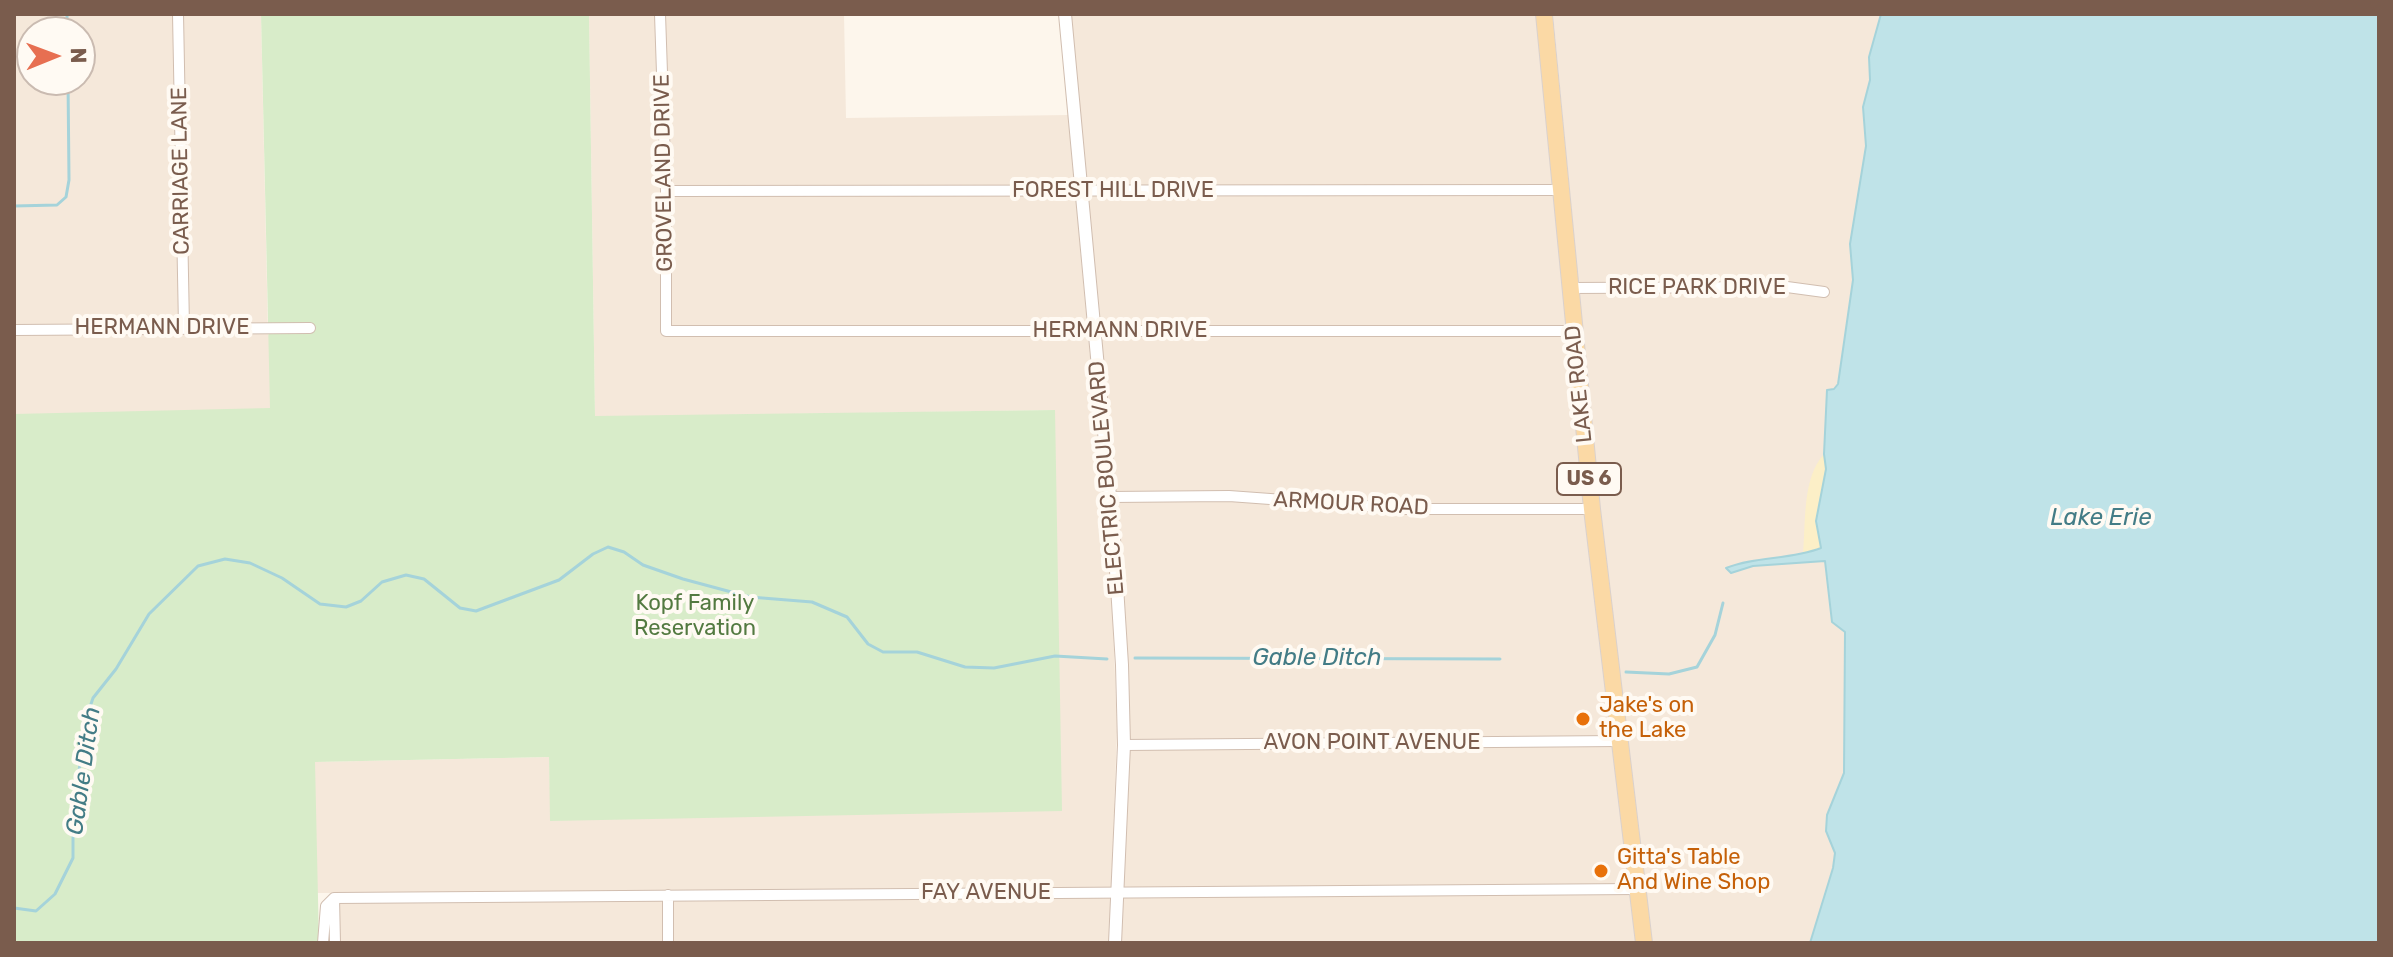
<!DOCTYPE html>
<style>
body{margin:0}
#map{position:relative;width:2393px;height:957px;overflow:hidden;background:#fdf6ec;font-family:Rubik,sans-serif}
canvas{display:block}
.frame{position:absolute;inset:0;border:16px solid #7a5c4d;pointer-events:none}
.north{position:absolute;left:16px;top:16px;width:80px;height:80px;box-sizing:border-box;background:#fffaf3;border:2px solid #cabbb1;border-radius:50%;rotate:89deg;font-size:22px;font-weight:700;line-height:32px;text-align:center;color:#7a5c4d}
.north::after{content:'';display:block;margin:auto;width:28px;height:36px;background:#e76f51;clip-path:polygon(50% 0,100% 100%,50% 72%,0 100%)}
</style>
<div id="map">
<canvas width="2393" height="957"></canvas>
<div class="frame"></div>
<div class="north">N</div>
</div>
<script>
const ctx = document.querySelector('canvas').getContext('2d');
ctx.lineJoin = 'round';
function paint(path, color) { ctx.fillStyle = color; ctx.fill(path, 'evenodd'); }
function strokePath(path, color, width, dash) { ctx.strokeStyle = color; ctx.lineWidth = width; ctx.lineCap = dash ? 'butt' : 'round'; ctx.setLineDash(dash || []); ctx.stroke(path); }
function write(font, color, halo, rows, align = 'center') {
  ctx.font = font + ' Rubik,sans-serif'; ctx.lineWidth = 8; ctx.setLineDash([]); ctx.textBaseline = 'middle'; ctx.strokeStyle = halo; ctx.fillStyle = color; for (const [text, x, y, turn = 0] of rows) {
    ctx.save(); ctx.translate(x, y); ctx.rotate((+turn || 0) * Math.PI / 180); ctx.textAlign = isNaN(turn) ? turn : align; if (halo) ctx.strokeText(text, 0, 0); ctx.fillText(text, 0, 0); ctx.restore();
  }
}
const residential = new Path2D(`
 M 14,14 L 261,14 L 268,334 L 342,482 L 14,486 ZM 32,32 L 80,32 L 80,80 L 32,80 Z
 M 589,14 L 844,14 L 846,118 L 1068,115 L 1112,595 L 1117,732 L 1109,943 L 337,943 L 337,893 L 316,893 L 314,762 L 549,757 L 551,821 L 1055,410 L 595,417 Z
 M 1070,14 L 1537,14 L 1583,494 L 1636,943 L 1120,943 L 1129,762 Z
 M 1553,14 L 1881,14 L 1869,57 L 1870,80 L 1863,107 L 1866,146 L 1850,244 L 1853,280 L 1838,384 L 1834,389 L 1827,391 L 1824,454 L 1826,469 L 1816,521 L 1839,627 L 1845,632 L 1847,647 L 1844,667 L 1844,773 L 1827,815 L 1826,831 L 1835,852 L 1833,868 L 1810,943 L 1652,943 L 1604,553 Z`);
const green = new Path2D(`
 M 261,14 L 589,14 L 595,416 L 1055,410 L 1062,811 L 550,821 L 549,757 L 315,762 L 319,943 L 14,943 L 14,414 L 270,408 Z`);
const sand = new Path2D(`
 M 1824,454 L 1826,469 L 1816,521 L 1821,548 L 1803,554 C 1806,522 1802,478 1824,454 Z`);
const water = new Path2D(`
 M 1881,14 L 2379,14 L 2379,943 L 1810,943 L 1833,868 L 1835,853 L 1826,831 L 1827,815 L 1844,773 L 1845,632 L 1832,622 L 1825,561 L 1753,566 L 1731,573 L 1726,568 C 1756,556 1790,560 1821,548 L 1816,521 L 1826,469 L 1824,454 L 1827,390 L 1834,389 L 1838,384 L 1853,280 L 1850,244 L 1866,146 L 1863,107 L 1870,80 L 1869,57 Z`);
const stream = new Path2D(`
 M 67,14 L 67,32
 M 14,206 L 57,205 L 66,197 L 69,180 L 68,80
 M 1135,658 L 1500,659
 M 1626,672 L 1669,674 L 1697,667 L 1715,635 L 1723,603
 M 14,908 L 36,911 L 55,894 L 73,858 L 73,816 L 86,719 L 93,698 L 116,669 L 149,614 L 198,566 L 225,559 L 250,563 L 282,578 L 320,604 L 346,607 L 361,601 L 382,582 L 406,575 L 424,579 L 460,608 L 476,611 L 559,580 L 593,554 L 608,547 L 624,552 L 643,565 L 683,579 L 750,597 L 812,602 L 847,617 L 868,644 L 883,652 L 917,652 L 965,667 L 994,668 L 1055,656 L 1107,659`);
const minor = new Path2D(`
 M 178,14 L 184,327
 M 660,14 L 666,191 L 666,331 L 1574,331
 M 666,191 L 1560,190
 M 1570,288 L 1787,287 L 1824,292
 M 14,330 L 310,328
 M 1110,497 L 1229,496 L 1407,509 L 1592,509
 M 1124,745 L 1619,741
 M 668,895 L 668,943
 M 334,898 L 1637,889
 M 334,898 L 335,943
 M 323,943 L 326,906 L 334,898`);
const tertiary = new Path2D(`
 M 1065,14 L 1114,539 L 1122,665 L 1124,745 L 1115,943`);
const primary = new Path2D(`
 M 1544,14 L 1592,509 L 1644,943`);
const markers = [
 [1583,719,8,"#e8710a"],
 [1601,871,8,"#e8710a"]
];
const shields = [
 [1589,479,64]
];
const shieldNames = [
 ["US 6",1589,479]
];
const streetNames = [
 ["CARRIAGE LANE",181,171,-91],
 ["GROVELAND DRIVE",664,173,-91],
 ["FOREST HILL DRIVE",1113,191],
 ["RICE PARK DRIVE",1697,288],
 ["HERMANN DRIVE",162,328],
 ["HERMANN DRIVE",1120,331],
 ["LAKE ROAD",1579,384,-96],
 ["ELECTRIC BOULEVARD",1107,478,-95],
 ["ARMOUR ROAD",1351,504,3],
 ["AVON POINT AVENUE",1372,743],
 ["FAY AVENUE",986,893]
];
const parkNames = [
 ["Kopf Family",695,604],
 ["Reservation",695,629]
];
const foodNames = [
 ["Jake's on",1599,706],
 ["the Lake",1599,731],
 ["Gitta's Table",1617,858],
 ["And Wine Shop",1617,883]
];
const waterNames = [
 ["Lake Erie",2101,518],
 ["Gable Ditch",1317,658],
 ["Gable Ditch",84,771,-82]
];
paint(residential, '#f5e8da');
paint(green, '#d8ecc9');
paint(sand, '#fcefc7');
paint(water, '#bfe3e8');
strokePath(water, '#a5d3da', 2);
strokePath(stream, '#a5d3da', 3);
strokePath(minor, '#d1beb0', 12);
strokePath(tertiary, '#d1beb0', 14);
strokePath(primary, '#dad1cd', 18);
strokePath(minor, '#fff', 10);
strokePath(tertiary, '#fff', 12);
strokePath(primary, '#fbd9a5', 16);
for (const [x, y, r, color] of markers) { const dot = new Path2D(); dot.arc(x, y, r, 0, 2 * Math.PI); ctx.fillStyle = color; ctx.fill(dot); strokePath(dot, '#fffaf3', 3); }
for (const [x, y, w] of shields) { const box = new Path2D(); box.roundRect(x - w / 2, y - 16, w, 32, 6); ctx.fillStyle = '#fffaf3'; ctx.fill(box); strokePath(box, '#7a5c4d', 2); }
write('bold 20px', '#7a5c4d', null, shieldNames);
write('22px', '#7a5c4d', '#fffaf3', streetNames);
write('22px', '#537a41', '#fffaf3', parkNames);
write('22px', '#c56008', '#fffaf3', foodNames, 'left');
write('italic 24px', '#437c86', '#fffaf3', waterNames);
</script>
